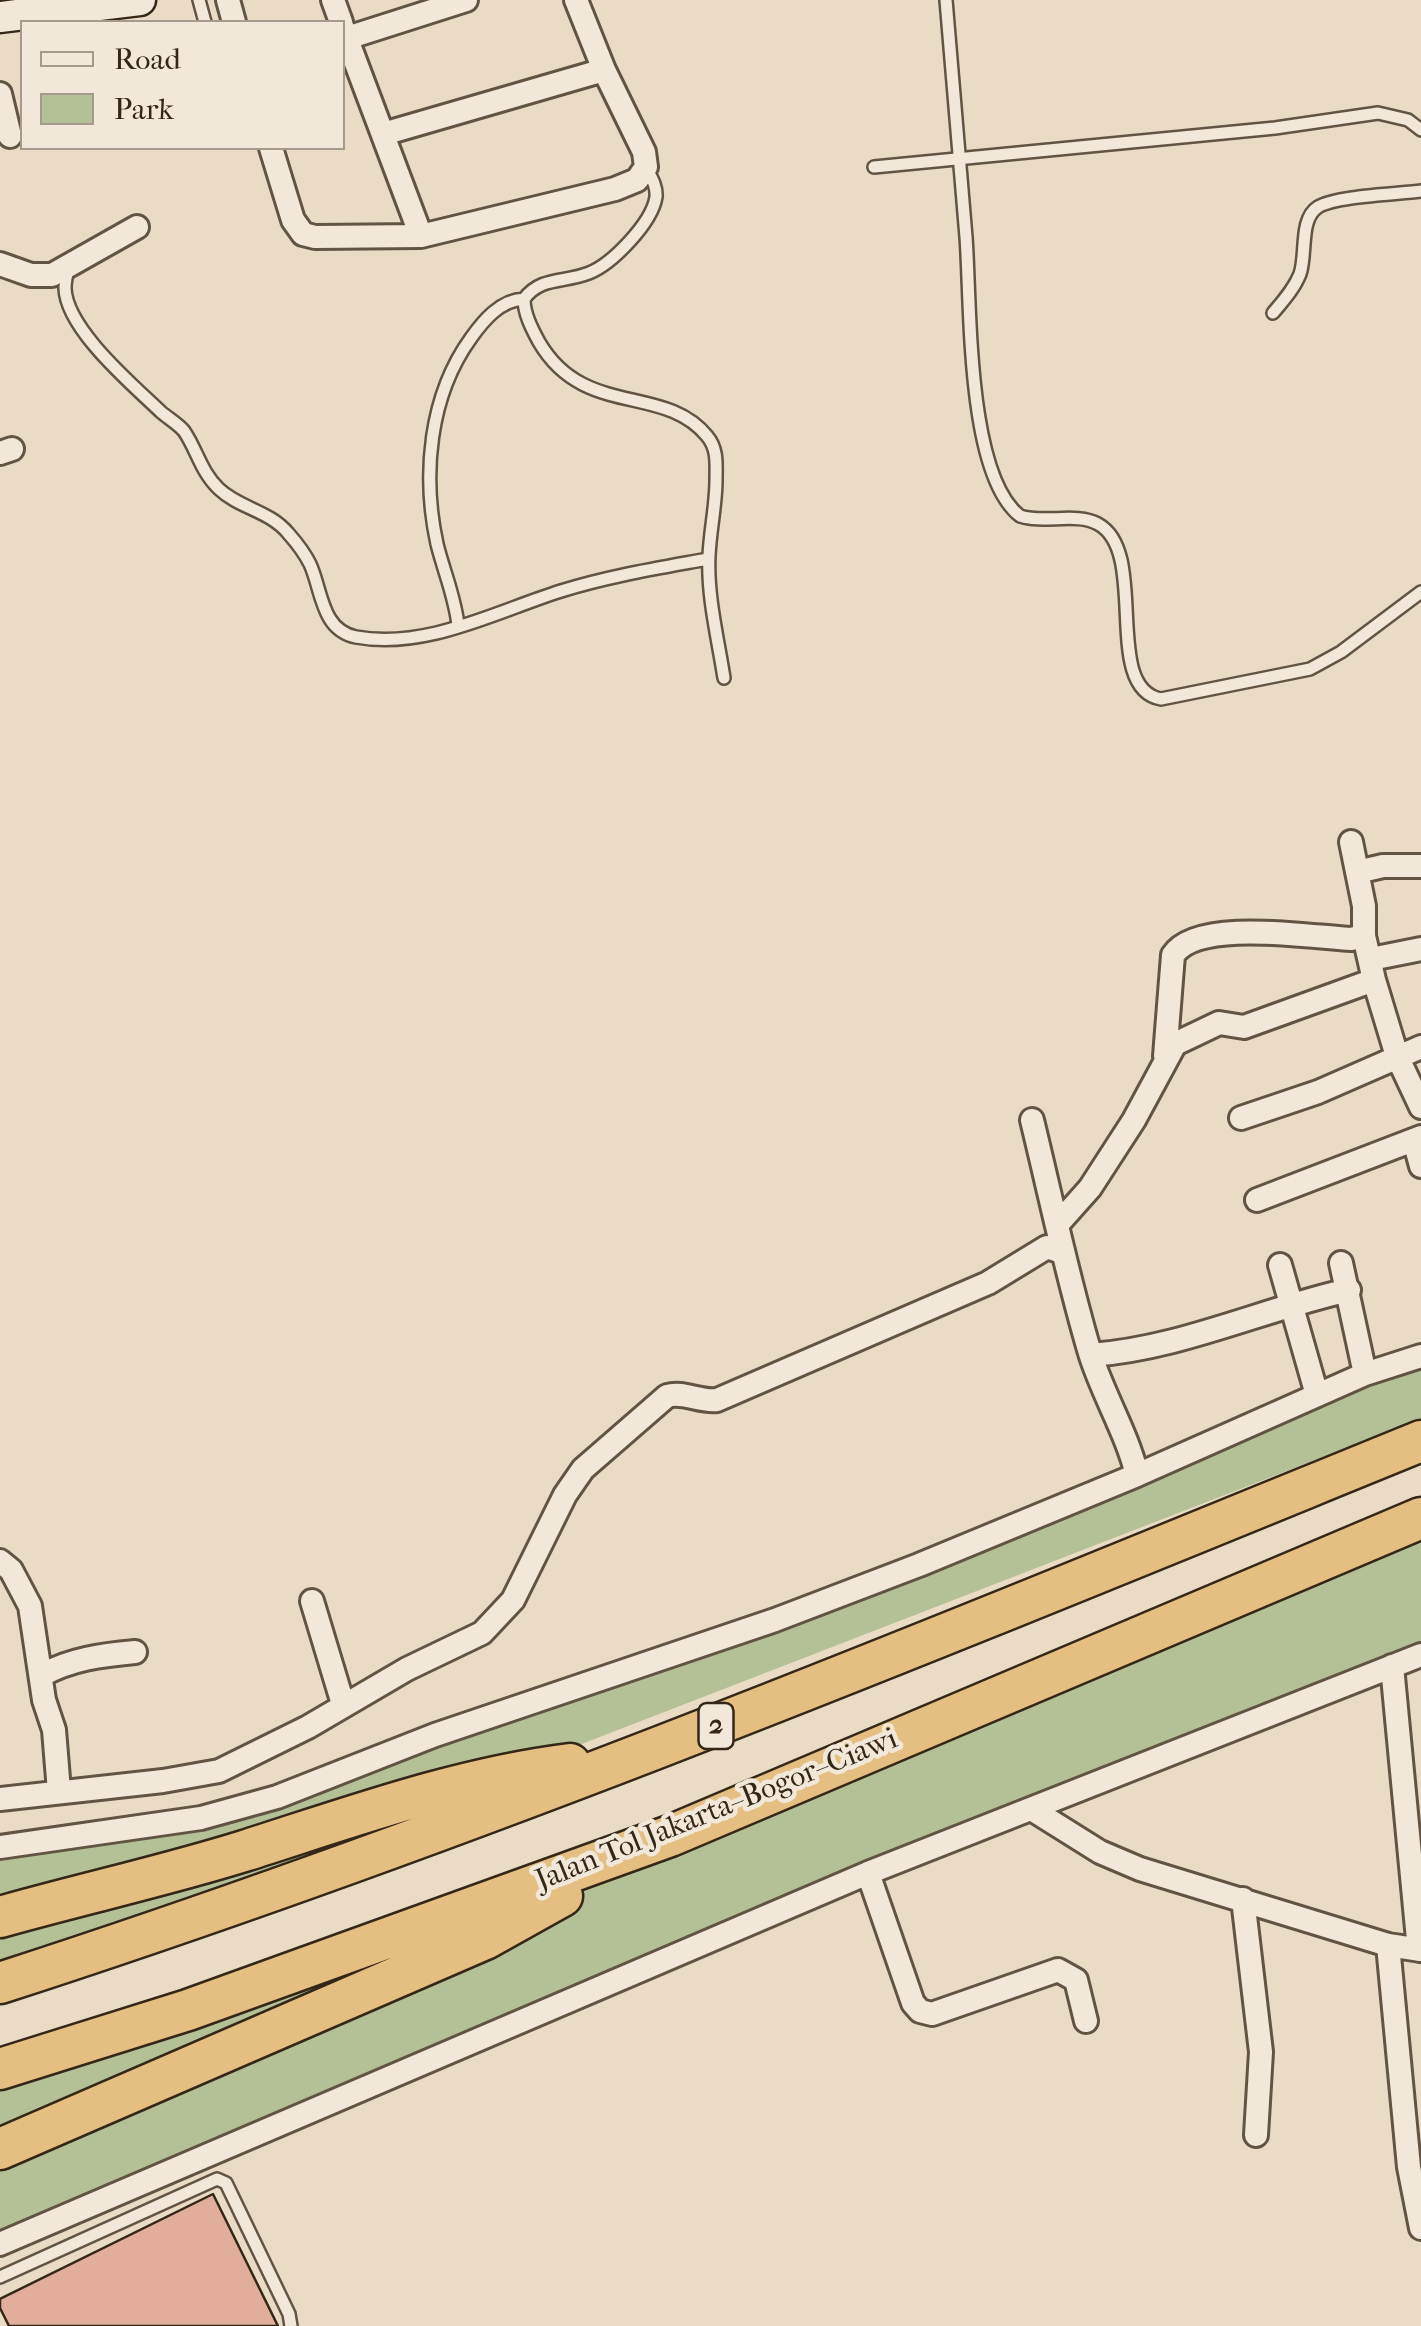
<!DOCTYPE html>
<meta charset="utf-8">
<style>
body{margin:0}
#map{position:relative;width:1421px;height:2326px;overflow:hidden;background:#eadcc4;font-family:"IM FELL French Canon",serif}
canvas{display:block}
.legend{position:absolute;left:20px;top:20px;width:325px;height:130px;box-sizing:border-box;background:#f1e8d9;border:2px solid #a59b8c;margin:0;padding:12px 18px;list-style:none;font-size:30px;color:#342718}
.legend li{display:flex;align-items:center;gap:20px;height:50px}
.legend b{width:50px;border:2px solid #a59b8c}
</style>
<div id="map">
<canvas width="1421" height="2326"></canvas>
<ul class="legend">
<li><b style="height:12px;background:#f1e8d9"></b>Road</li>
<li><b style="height:28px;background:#b4c196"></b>Park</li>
</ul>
</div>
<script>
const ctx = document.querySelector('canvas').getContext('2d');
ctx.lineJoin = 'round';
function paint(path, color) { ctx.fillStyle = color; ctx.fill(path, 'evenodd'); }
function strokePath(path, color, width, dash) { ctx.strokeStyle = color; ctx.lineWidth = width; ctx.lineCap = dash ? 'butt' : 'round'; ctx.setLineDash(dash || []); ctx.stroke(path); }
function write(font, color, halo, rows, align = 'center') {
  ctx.font = font + ' "IM FELL French Canon",serif'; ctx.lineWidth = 9; ctx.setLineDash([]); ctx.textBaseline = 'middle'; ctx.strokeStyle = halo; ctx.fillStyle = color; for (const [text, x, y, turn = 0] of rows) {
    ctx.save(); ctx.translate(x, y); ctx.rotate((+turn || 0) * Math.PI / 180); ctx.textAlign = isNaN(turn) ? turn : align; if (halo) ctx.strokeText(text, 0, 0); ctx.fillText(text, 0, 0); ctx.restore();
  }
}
const green = new Path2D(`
 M 1421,1356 L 1421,1419 L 512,1771 L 178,1925 L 0,1983 L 0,1848 L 201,1818 L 919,1565 Z
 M 1421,1517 L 1421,1652 L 0,2240 L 0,2066 L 188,2010 Z`);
const building = new Path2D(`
 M 213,2194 L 278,2326 L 9,2326 L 0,2308 L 0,2299 Z`);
const lane = new Path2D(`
 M 199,0 L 205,22
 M 946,0 C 952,79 959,158 966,237 C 971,303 966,474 1020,516 C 1044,524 1077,512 1098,524 C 1150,552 1101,688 1161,699 L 1310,669 L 1341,652 L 1421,592
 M 646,167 C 651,177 657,186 656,197 C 652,223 612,264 589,273 C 565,283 541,276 524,299 C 524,314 532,329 539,342 C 584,419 664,383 707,436 C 718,449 716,464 716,480 C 716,505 710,531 709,556 C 707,596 718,639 724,678
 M 874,167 L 1275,128 L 1378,113 L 1408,120 L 1421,130
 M 69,266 C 67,273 65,281 65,288 C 66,329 133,385 161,412 C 168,418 178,424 184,431 C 197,450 201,472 219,489 C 239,508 270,511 288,533 C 296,542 305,554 310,564 C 322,590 321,630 356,637 C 426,650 497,611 561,591 C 609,576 659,568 708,559
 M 1273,313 C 1283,301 1294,289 1300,274 C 1307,254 1299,219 1318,207 C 1336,196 1398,194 1421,191
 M 458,625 C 455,597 444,572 437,544 C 422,475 429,396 471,338 C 483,321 500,300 524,299
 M 0,2277 L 217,2179 L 226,2183 L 289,2314 L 291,2326`);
const street = new Path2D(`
 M 228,0 L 234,22
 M 333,0 L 341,22
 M 342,26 L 421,236
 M 347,38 L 466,0
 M 0,94 L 10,136
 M 383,134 L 604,70
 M 271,148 L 293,220 L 303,234 L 315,237 L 421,236 L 615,189 L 637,180 L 646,167 L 644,152 L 604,70 L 576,0
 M 0,264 L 31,275 L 52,275 L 137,227
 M 0,453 L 12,449
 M 1351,842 L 1364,906 L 1364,936 L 1374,980 L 1397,1056 L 1421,1107
 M 1357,872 L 1383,866 L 1421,866
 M 1371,959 L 1421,949
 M 1165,1056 L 1173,955 C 1197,918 1311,937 1351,939 L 1364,936
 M 1241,1118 L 1318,1092 L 1421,1047
 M 1032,1120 C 1051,1198 1067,1276 1090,1353 C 1103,1395 1127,1433 1137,1475
 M 1414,1140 L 1421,1166
 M 1257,1200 L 1421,1137
 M 1057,1225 L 1090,1188 L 1134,1120 L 1175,1044 L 1219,1023 L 1244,1027 L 1374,980
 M 1341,1263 L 1365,1374
 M 1280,1265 L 1317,1395
 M 1091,1355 C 1179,1349 1263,1309 1349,1290
 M 0,1561 L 11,1570 L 30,1606 L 44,1700 L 54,1730 L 59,1791
 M 312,1601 L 343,1704
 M 1392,1666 L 1419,1950
 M 42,1675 C 71,1659 102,1655 135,1652
 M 0,1799 L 163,1781 L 219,1771 L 308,1727 L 407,1669 L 482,1633 L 513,1600 L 565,1495 L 583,1469 L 667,1396 C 683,1391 699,1402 717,1400 L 988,1283 L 1047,1247 L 1062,1252
 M 1033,1810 L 1100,1852 L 1140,1869 L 1388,1945 L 1421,1950
 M 0,1847 L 201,1818 L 277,1797 L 435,1735 L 775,1620 L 919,1565 L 1137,1475 L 1365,1374 L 1421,1356
 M 868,1873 L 913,2003 L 920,2011 L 932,2014 L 1058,1970 L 1076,1980 L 1086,2021
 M 1243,1899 L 1261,2052 L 1256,2135
 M 1388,1945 L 1409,2167 L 1421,2228
 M 0,2244 L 868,1873 L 1421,1655`);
const secondary = new Path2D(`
 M 0,17 L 140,0`);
const highway = new Path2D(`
 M 0,1917 C 81,1894 164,1876 244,1851 C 351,1817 458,1778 570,1764
 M 0,1983 C 483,1827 952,1632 1421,1441
 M 0,2069 L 188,2010 L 670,1836 L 1421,1518
 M 0,2149 L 485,1939 L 562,1896`);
const shields = [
 [716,1726,35]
];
const shieldNames = [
 ["2",716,1726]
];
const streetNames = [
 ["Jalan Tol Jakarta–Bogor–Ciawi",717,1811,-22]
];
paint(green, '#b4c196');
paint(building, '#e0ae9b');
strokePath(building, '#342718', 2.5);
strokePath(lane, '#625443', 16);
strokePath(street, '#625443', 28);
strokePath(secondary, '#342718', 35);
strokePath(highway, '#342718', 45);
strokePath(lane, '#f1e8d9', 11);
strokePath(street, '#f1e8d9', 22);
strokePath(secondary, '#f1e8d9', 30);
strokePath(highway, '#e5be82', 40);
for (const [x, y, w] of shields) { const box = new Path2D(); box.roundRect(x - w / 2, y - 23, w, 46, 8); ctx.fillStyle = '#f1e8d9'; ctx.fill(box); strokePath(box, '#342718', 2.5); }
write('bold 28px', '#342718', null, shieldNames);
write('30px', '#342718', '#f1e8d9', streetNames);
</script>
